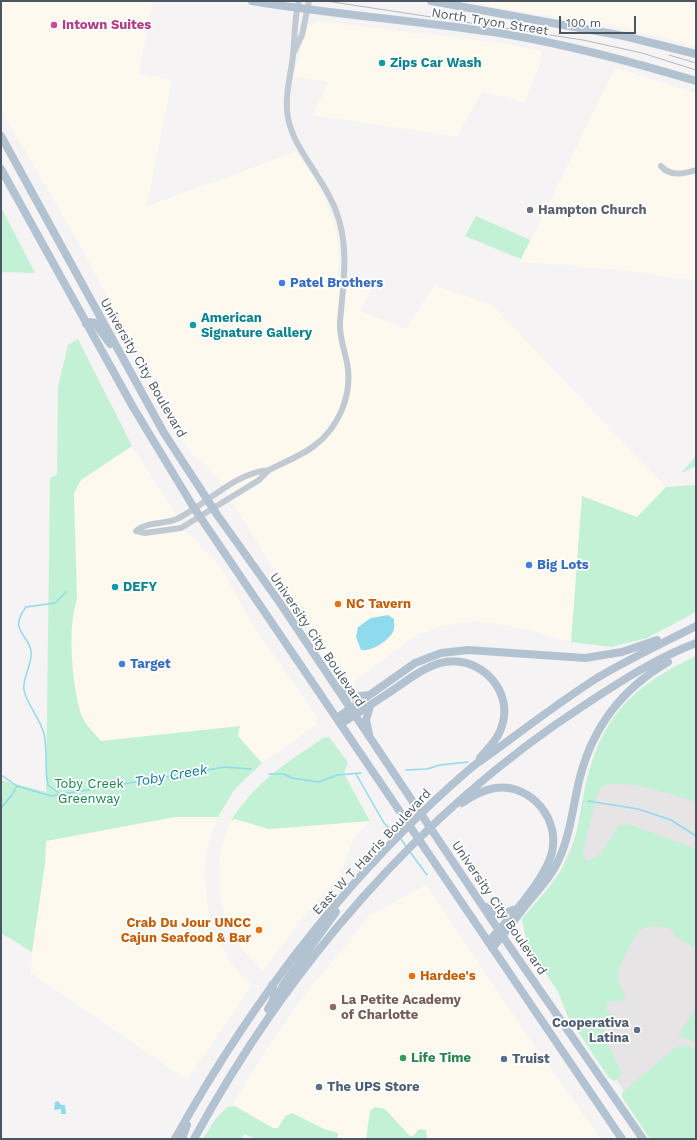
<!DOCTYPE html>
<style>
body{margin:0}
#map{position:relative;width:697px;height:1140px;overflow:hidden;background:#f5f3f3;font-family:"Work Sans",sans-serif}
canvas{display:block}
.frame{position:absolute;inset:0;border:2px solid #4a5661;pointer-events:none}
.scale{position:absolute;left:559px;top:16px;width:77px;height:18px;box-sizing:border-box;border:2px solid #4a5661;border-top:0;padding-left:5px;font-size:12px;line-height:14px;white-space:nowrap;color:#4a5661;-webkit-text-stroke:3px #fff;paint-order:stroke}
</style>
<div id="map">
<canvas width="697" height="1140"></canvas>
<div class="frame"></div>
<div class="scale">100 m</div>
</div>
<script>
const ctx = document.querySelector('canvas').getContext('2d');
ctx.lineJoin = 'round';
function paint(path, color) { ctx.fillStyle = color; ctx.fill(path, 'evenodd'); }
function strokePath(path, color, width, dash) { ctx.strokeStyle = color; ctx.lineWidth = width; ctx.lineCap = dash ? 'butt' : 'round'; ctx.setLineDash(dash || []); ctx.stroke(path); }
function write(font, color, halo, rows, align = 'center') {
  ctx.font = font + ' "Work Sans",sans-serif'; ctx.lineWidth = 3.5; ctx.setLineDash([]); ctx.textBaseline = 'middle'; ctx.strokeStyle = halo; ctx.fillStyle = color; for (const [text, x, y, turn = 0] of rows) {
    ctx.save(); ctx.translate(x, y); ctx.rotate((+turn || 0) * Math.PI / 180); ctx.textAlign = isNaN(turn) ? turn : align; if (halo) ctx.strokeText(text, 0, 0); ctx.fillText(text, 0, 0); ctx.restore();
  }
}
const commercial = new Path2D(`
 M 1,1 L 153,1 L 139,73 L 172,80 L 147,206 L 296,152 L 313,176 L 332,215 L 339,247 L 338,275 L 372,288 L 360,311 L 406,329 L 434,285 L 491,304 L 666,487 L 637,517 L 582,496 L 571,642 L 525,629 L 477,621 L 443,626 L 416,635 L 353,683 L 338,673 L 218,479 L 189,451 L 77,240 L 1,109 Z
 M 470,1 L 696,1 L 696,46 L 606,24 L 493,7 Z
 M 318,21 L 507,44 L 541,51 L 542,60 L 524,102 L 482,92 L 462,127 L 459,137 L 312,115 L 329,82 L 294,76 L 306,30 L 308,30 L 309,27 Z
 M 615,68 L 696,93 L 696,281 L 623,270 L 520,262 Z
 M 132,446 L 188,533 L 221,567 L 252,624 L 317,717 L 317,724 L 262,763 L 238,736 L 92,749 L 47,691 L 73,530 L 74,493 L 81,480 Z
 M 175,817 L 218,817 L 211,835 L 206,858 L 205,878 L 209,917 L 226,955 L 239,973 L 252,985 L 187,1080 L 31,973 L 32,952 L 45,864 L 46,841 Z
 M 235,819 L 269,829 L 370,821 L 354,838 L 341,873 L 300,922 L 262,971 L 236,942 L 226,921 L 222,905 L 219,888 L 219,862 L 222,845 L 231,821 Z
 M 426,885 L 529,1038 L 601,1139 L 272,1139 L 229,1110 L 266,1050 L 301,1000 L 369,916 Z`);
const education = new Path2D(`
 M 696,658 L 696,1139 L 630,1100 L 605,1063 L 530,941 L 636,698 Z`);
const green = new Path2D(`
 M 1,207 L 35,273 L 1,272 Z
 M 476,216 L 530,240 L 521,259 L 465,236 Z
 M 78,339 L 132,446 L 81,480 L 74,493 L 77,599 C 67,629 72,684 81,714 C 84,723 95,734 101,741 L 240,726 L 238,736 L 262,763 L 234,790 L 218,817 L 175,817 L 46,841 L 45,864 L 32,952 L 1,933 L 1,780 L 46,792 L 50,478 L 57,475 L 58,387 L 68,345 Z
 M 696,456 L 696,466 L 681,473 Z
 M 696,485 L 696,612 L 647,638 L 611,647 L 571,642 L 582,496 L 637,517 L 666,487 Z
 M 696,656 L 696,802 C 680,797 614,775 602,787 C 595,793 586,842 583,854 L 585,859 L 589,861 C 606,854 609,838 620,825 L 628,824 L 696,849 L 696,948 L 677,938 L 670,928 C 662,928 650,924 642,929 C 634,935 617,967 618,976 C 618,984 623,990 626,997 L 623,1001 L 608,1002 L 606,1009 L 613,1016 L 604,1029 L 606,1040 L 622,1074 L 615,1081 L 609,1078 L 568,1017 L 558,992 L 527,944 L 522,919 C 538,899 560,878 570,853 C 578,833 580,810 585,788 C 601,716 631,687 696,656 Z
 M 329,737 L 348,762 L 344,774 L 370,821 L 269,829 L 235,819 L 231,821 C 257,780 284,765 323,738 Z
 M 696,1008 L 696,1042 L 678,1036 Z
 M 686,1045 L 696,1050 L 696,1139 L 650,1139 L 622,1097 L 622,1093 L 675,1048 Z
 M 235,1106 L 273,1128 L 278,1128 L 285,1116 L 292,1113 L 324,1129 L 338,1133 L 338,1139 L 256,1139 L 245,1134 L 241,1139 L 203,1139 L 214,1121 L 227,1107 Z
 M 375,1107 L 385,1109 L 410,1136 L 413,1136 L 419,1129 L 426,1130 L 427,1139 L 366,1139 L 370,1111 Z`);
const water = new Path2D(`
 M 388,615 L 394,619 C 394,623 395,628 393,632 C 388,641 371,652 361,650 L 356,637 L 358,627 L 371,618 Z
 M 58,1101 L 61,1105 L 65,1105 L 66,1114 L 61,1114 L 61,1109 L 54,1110 L 55,1102 Z`);
const stream = new Path2D(`
 M 406,770 L 427,769 L 440,765 L 468,762
 M 269,774 L 284,774 L 292,778 L 319,782 L 337,775 L 361,773
 M 356,774 L 384,823 L 397,835
 M 1,775 L 17,786 L 51,796 L 213,769 L 224,767 L 251,769
 M 60,794 L 48,785 C 44,768 48,750 44,734 C 40,718 26,703 24,690 C 22,677 33,664 31,651 C 28,633 8,631 26,607 L 55,603 L 66,592
 M 588,801 L 638,809 L 671,820 L 696,836
 M 1,808 L 12,795 L 17,786
 M 401,839 L 407,848
 M 410,852 L 427,875`);
const minor = new Path2D(`
 M 294,52 L 302,35 L 309,1
 M 661,166 C 670,177 684,174 696,170
 M 269,470 C 284,462 301,456 314,446 C 338,428 351,398 348,369 C 346,353 339,339 340,322 C 343,284 350,247 336,211 C 324,178 294,150 288,118 C 284,96 291,76 293,55 C 295,37 294,19 299,1
 M 269,470 L 259,480 L 181,528 L 145,533 L 136,531 C 148,521 163,525 177,519 C 207,504 234,473 269,470 Z`);
const major = new Path2D(`
 M 252,1 C 336,15 421,21 505,34 C 569,45 633,62 696,81
 M 431,1 L 624,36 L 696,54
 M 1,136 L 164,433 L 218,516 L 280,603 L 510,947 L 643,1139
 M 1,169 L 133,407 L 194,508 L 622,1139
 M 86,324 L 90,322 L 95,323 L 110,344
 M 339,690 L 352,697 L 369,695
 M 337,718 L 415,663 L 441,653 L 468,650 L 585,658 L 622,652 L 657,640
 M 341,724 C 356,714 372,704 387,694 C 404,683 420,669 440,663 C 475,653 512,686 503,722 C 500,737 490,746 480,758
 M 369,734 L 366,720 L 370,706
 M 462,803 C 472,796 483,790 495,788 C 532,783 562,821 551,856 C 542,883 508,920 488,942
 M 486,907 C 495,916 502,915 513,910
 M 492,948 C 503,936 512,923 522,910 C 535,893 551,878 559,859 C 571,833 573,804 580,777 C 593,727 623,688 668,662
 M 282,998 L 281,990 L 283,985 L 336,912
 M 268,1009 C 273,1001 277,994 272,985
 M 175,1139 C 252,1000 351,871 472,767 C 479,762 486,757 493,752 C 527,727 561,701 597,678 C 629,659 663,643 696,626
 M 182,1139 L 187,1125
 M 194,1139 C 287,968 419,813 583,706 C 618,683 656,658 696,643`);
const tram = new Path2D(`
 M 326,1 L 583,40 L 642,53 L 696,70
 M 669,55 L 696,63`);
const markers = [
 [54,25,4,"#d1479c"],
 [382,63,4,"#0f9aa8"],
 [530,210,4,"#6b7280"],
 [282,283,4,"#3f7fe0"],
 [193,325,4,"#0f9aa8"],
 [529,565,4,"#3f7fe0"],
 [115,587,4,"#0f9aa8"],
 [338,604,4,"#e8710a"],
 [122,664,4,"#3f7fe0"],
 [259,930,4,"#e8710a"],
 [412,976,4,"#e8710a"],
 [333,1007,4,"#8d6e63"],
 [637,1030,4,"#5c6f8a"],
 [403,1058,4,"#2e9e5b"],
 [504,1059,4,"#5c6f8a"],
 [319,1087,4,"#5c6f8a"]
];
const streetNames = [
 ["North Tryon Street",490,22,9],
 ["University City Boulevard",143,368,60],
 ["University City Boulevard",317,640,56],
 ["East W T Harris Boulevard",372,852,-47],
 ["University City Boulevard",499,908,56]
];
const hotelNames = [
 ["Intown Suites",62,25]
];
const cultureNames = [
 ["Zips Car Wash",390,63],
 ["American",201,318],
 ["Signature Gallery",201,333],
 ["DEFY",123,587]
];
const worshipNames = [
 ["Hampton Church",538,210]
];
const shopNames = [
 ["Patel Brothers",290,283],
 ["Big Lots",537,565],
 ["Target",130,664]
];
const foodNames = [
 ["NC Tavern",346,604],
 ["Crab Du Jour UNCC",251,923,"right"],
 ["Cajun Seafood & Bar",251,938,"right"],
 ["Hardee's",420,976]
];
const parkNames = [
 ["Toby Creek",89,784],
 ["Greenway",89,799]
];
const educationNames = [
 ["La Petite Academy",341,1000],
 ["of Charlotte",341,1015]
];
const serviceNames = [
 ["Cooperativa",629,1023,"right"],
 ["Latina",629,1038,"right"],
 ["Truist",512,1059],
 ["The UPS Store",327,1087]
];
const leisureNames = [
 ["Life Time",411,1058]
];
const waterNames = [
 ["Toby Creek",171,776,-10]
];
paint(commercial, '#fdf9ef');
paint(education, '#e6e4e5');
paint(green, '#c3f1d5');
paint(water, '#90daee');
strokePath(stream, '#90daee', 1.5);
strokePath(minor, '#c1cad2', 6);
strokePath(major, '#b3c2d1', 8);
strokePath(tram, '#b5b8bd', 1);
for (const [x, y, r, color] of markers) { const dot = new Path2D(); dot.arc(x, y, r, 0, 2 * Math.PI); ctx.fillStyle = color; ctx.fill(dot); strokePath(dot, '#fff', 1.5); }
write('13px', '#4a5661', '#fff', streetNames);
write('bold 13px', '#b23c85', '#fff', hotelNames, 'left');
write('bold 13px', '#0d838f', '#fff', cultureNames, 'left');
write('bold 13px', '#5b616d', '#fff', worshipNames, 'left');
write('bold 13px', '#366cbe', '#fff', shopNames, 'left');
write('bold 13px', '#c56008', '#fff', foodNames, 'left');
write('13px', '#17864f', '#fff', parkNames);
write('bold 13px', '#785e54', '#fff', educationNames, 'left');
write('bold 13px', '#4e5e75', '#fff', serviceNames, 'left');
write('bold 13px', '#27864d', '#fff', leisureNames, 'left');
write('italic 14px', '#0c7c9b', '#fff', waterNames);
</script>
